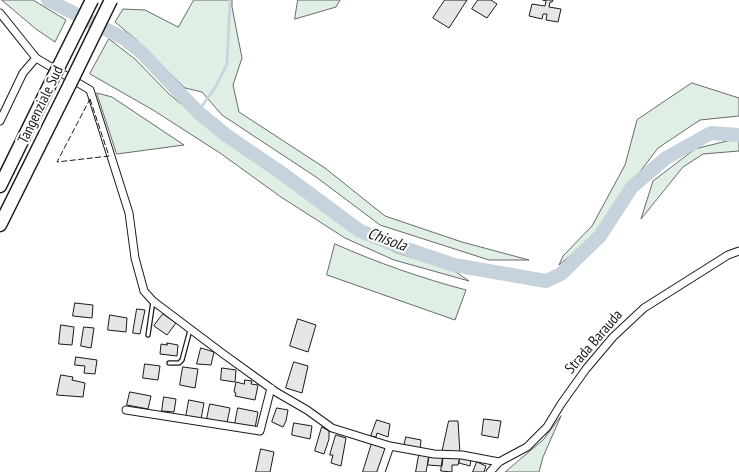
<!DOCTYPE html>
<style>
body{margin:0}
canvas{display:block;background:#fff}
</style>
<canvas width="739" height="472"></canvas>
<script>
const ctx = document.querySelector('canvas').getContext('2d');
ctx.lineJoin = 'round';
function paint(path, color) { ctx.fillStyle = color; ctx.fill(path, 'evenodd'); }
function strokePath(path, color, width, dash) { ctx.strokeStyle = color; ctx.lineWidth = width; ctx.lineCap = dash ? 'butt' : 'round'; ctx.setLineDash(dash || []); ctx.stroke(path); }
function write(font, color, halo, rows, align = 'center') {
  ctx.font = font + ' "PT Sans Narrow",sans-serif'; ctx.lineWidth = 4; ctx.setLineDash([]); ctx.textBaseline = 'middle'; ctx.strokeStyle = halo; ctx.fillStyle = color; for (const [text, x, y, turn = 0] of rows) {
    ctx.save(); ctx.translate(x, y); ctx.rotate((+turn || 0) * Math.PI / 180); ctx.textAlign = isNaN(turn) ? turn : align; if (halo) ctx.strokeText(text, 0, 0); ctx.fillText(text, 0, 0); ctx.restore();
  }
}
const green = new Path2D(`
 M 2,0 L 33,0 L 66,20 L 55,42 L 36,29 Z
 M 194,0 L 232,0 L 232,7 L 242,58 L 233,85 L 239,112 L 325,168 L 385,216 L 462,242 L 529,260 L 489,260 L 380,225 L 316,177 L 222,115 L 202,92 L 185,88 L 139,42 L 115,22 L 123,9 L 145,10 L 178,27 Z
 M 298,0 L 340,0 L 336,7 L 295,19 Z
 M 109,39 L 135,59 L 169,94 L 229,143 L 292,186 L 351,231 L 397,253 L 453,270 L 469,281 L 394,260 L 345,238 L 281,197 L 220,153 L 153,110 L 90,74 Z
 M 692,83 L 739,98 L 739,116 L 700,120 L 658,148 L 633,181 L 598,233 L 559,265 L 563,256 L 592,226 L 625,165 L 637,120 Z
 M 97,93 L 112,97 L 184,145 L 117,154 Z
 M 732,140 L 739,141 L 739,151 L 703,154 L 683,167 L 641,219 L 653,181 L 695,149 Z
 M 335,244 C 378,263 421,278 466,290 L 455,320 L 327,275 Z
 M 561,416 L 543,457 L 539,472 L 505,472 L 543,440 Z`);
const stream = new Path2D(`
 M 198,112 L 216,86 L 227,64 L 230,0`);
const river = new Path2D(`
 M 48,0 L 123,38 L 140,51 L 198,112 L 226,135 L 283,174 L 360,231 L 398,246 L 454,265 L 546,281 L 561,274 L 600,236 L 632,187 L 666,158 L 711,133 L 739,135`);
const building = new Path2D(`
 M 445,0 L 467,0 L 449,28 L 433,18 Z
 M 478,0 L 491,0 L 497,4 L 487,18 L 472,9 Z
 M 543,0 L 553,0 L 552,2 L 550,2 L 549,7 L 561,9 L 558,22 L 546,20 L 547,14 L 543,14 L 542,19 L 529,16 L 532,4 L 545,6 L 546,1 Z
 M 75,303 L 93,305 L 92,318 L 73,316 Z
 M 137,309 L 145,310 L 140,334 L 133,333 Z
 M 163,314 L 176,323 L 167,335 L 154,326 Z
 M 110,315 L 127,318 L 126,332 L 108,330 Z
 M 298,319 L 316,325 L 308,352 L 290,346 Z
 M 61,325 L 74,327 L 72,345 L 59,344 Z
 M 84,327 L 94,328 L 91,348 L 81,346 Z
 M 167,343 L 178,345 L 177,356 L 160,354 L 161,344 L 167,345 Z
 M 201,348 L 214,352 L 211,365 L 197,364 Z
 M 76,357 L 97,360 L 95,374 L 84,373 L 85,366 L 75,365 Z
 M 294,362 L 308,366 L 302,393 L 286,388 Z
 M 145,364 L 160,366 L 158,380 L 143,378 Z
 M 183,367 L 198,369 L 195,388 L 180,385 Z
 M 222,368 L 236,370 L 235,382 L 221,380 Z
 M 61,375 L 73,377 L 72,380 L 85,383 L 83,397 L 57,395 Z
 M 245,380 L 252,381 L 251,384 L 258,385 L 255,400 L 235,396 L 236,393 L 234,392 L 236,382 L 244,384 Z
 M 130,392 L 151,396 L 148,409 L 127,405 Z
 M 164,397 L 176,399 L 174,412 L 162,411 Z
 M 189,400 L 204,403 L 201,419 L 186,417 Z
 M 210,404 L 230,408 L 227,423 L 207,419 Z
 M 238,408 L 258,412 L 255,428 L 235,424 Z
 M 277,408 L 288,410 L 286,421 L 283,427 L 272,422 Z
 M 484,419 L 501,421 L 498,438 L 482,435 Z
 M 377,420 L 390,424 L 388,437 L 377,433 L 376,437 L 371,436 Z
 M 449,421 L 458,421 L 460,454 L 442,453 Z
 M 294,423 L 312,426 L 310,439 L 292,435 Z
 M 322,427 L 329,431 L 329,439 L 324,454 L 315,451 Z
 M 336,435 L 346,438 L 341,466 L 331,463 L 333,455 L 330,455 Z
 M 406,437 L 421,440 L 420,450 L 404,447 Z
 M 372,443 L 386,447 L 379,472 L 363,472 Z
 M 261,449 L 274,452 L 270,472 L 256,472 Z
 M 419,455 L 429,456 L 426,472 L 416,472 Z
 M 429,456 L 443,457 L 442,466 L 428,465 Z
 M 443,457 L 460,458 L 458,465 L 452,465 L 452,472 L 441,471 Z
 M 460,458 L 471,460 L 470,466 L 459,463 Z
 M 477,462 L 486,466 L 484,472 L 473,472 Z`);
const lane = new Path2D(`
 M 148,335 L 153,301
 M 169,363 L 179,363 L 182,360 L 190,330`);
const street = new Path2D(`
 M 0,13 L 36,58 L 90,90 L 129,213 L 135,258 L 144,291 L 153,301 L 222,353 L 276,392 L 307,410 L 332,428 L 390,446 L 434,454 L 462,455 L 499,462
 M 0,121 L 23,73 L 36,58
 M 126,410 L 260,431 L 271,388
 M 381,472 L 390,446
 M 490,472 L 499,462 L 527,447 L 547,427 L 561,404 L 586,369 L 613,337 L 644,308 L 728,255 L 739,251`);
const highway = new Path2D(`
 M 0,186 L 54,76
 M 0,225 L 70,84`);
const highwayBridge = new Path2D(`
 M 54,76 L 92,0
 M 70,84 L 111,0`);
const fence = new Path2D(`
 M 90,99 L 109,156 L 57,162 Z`);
const streetNames = [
 ["Tangenziale Sud",41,105,-64],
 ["Strada Barauda",594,342,-49]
];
const waterNames = [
 ["Chisola",387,240,20]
];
paint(green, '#e0efe3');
strokePath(green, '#6a6a6a', 1);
strokePath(stream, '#c6d2dc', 2.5);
strokePath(river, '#c6d2dc', 14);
paint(building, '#e6e6e6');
strokePath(building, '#1a1a1a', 1);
strokePath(lane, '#1a1a1a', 5.5);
strokePath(street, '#1a1a1a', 9);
strokePath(highway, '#1a1a1a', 15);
strokePath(lane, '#fff', 3);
strokePath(street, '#fff', 7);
strokePath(highway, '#fff', 12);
strokePath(highwayBridge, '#1a1a1a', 15, []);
strokePath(highwayBridge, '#fff', 12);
strokePath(fence, '#1a1a1a', 1, [6, 2.5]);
write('15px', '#1a1a1a', '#fff', streetNames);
write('italic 16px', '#1a1a1a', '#fff', waterNames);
</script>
